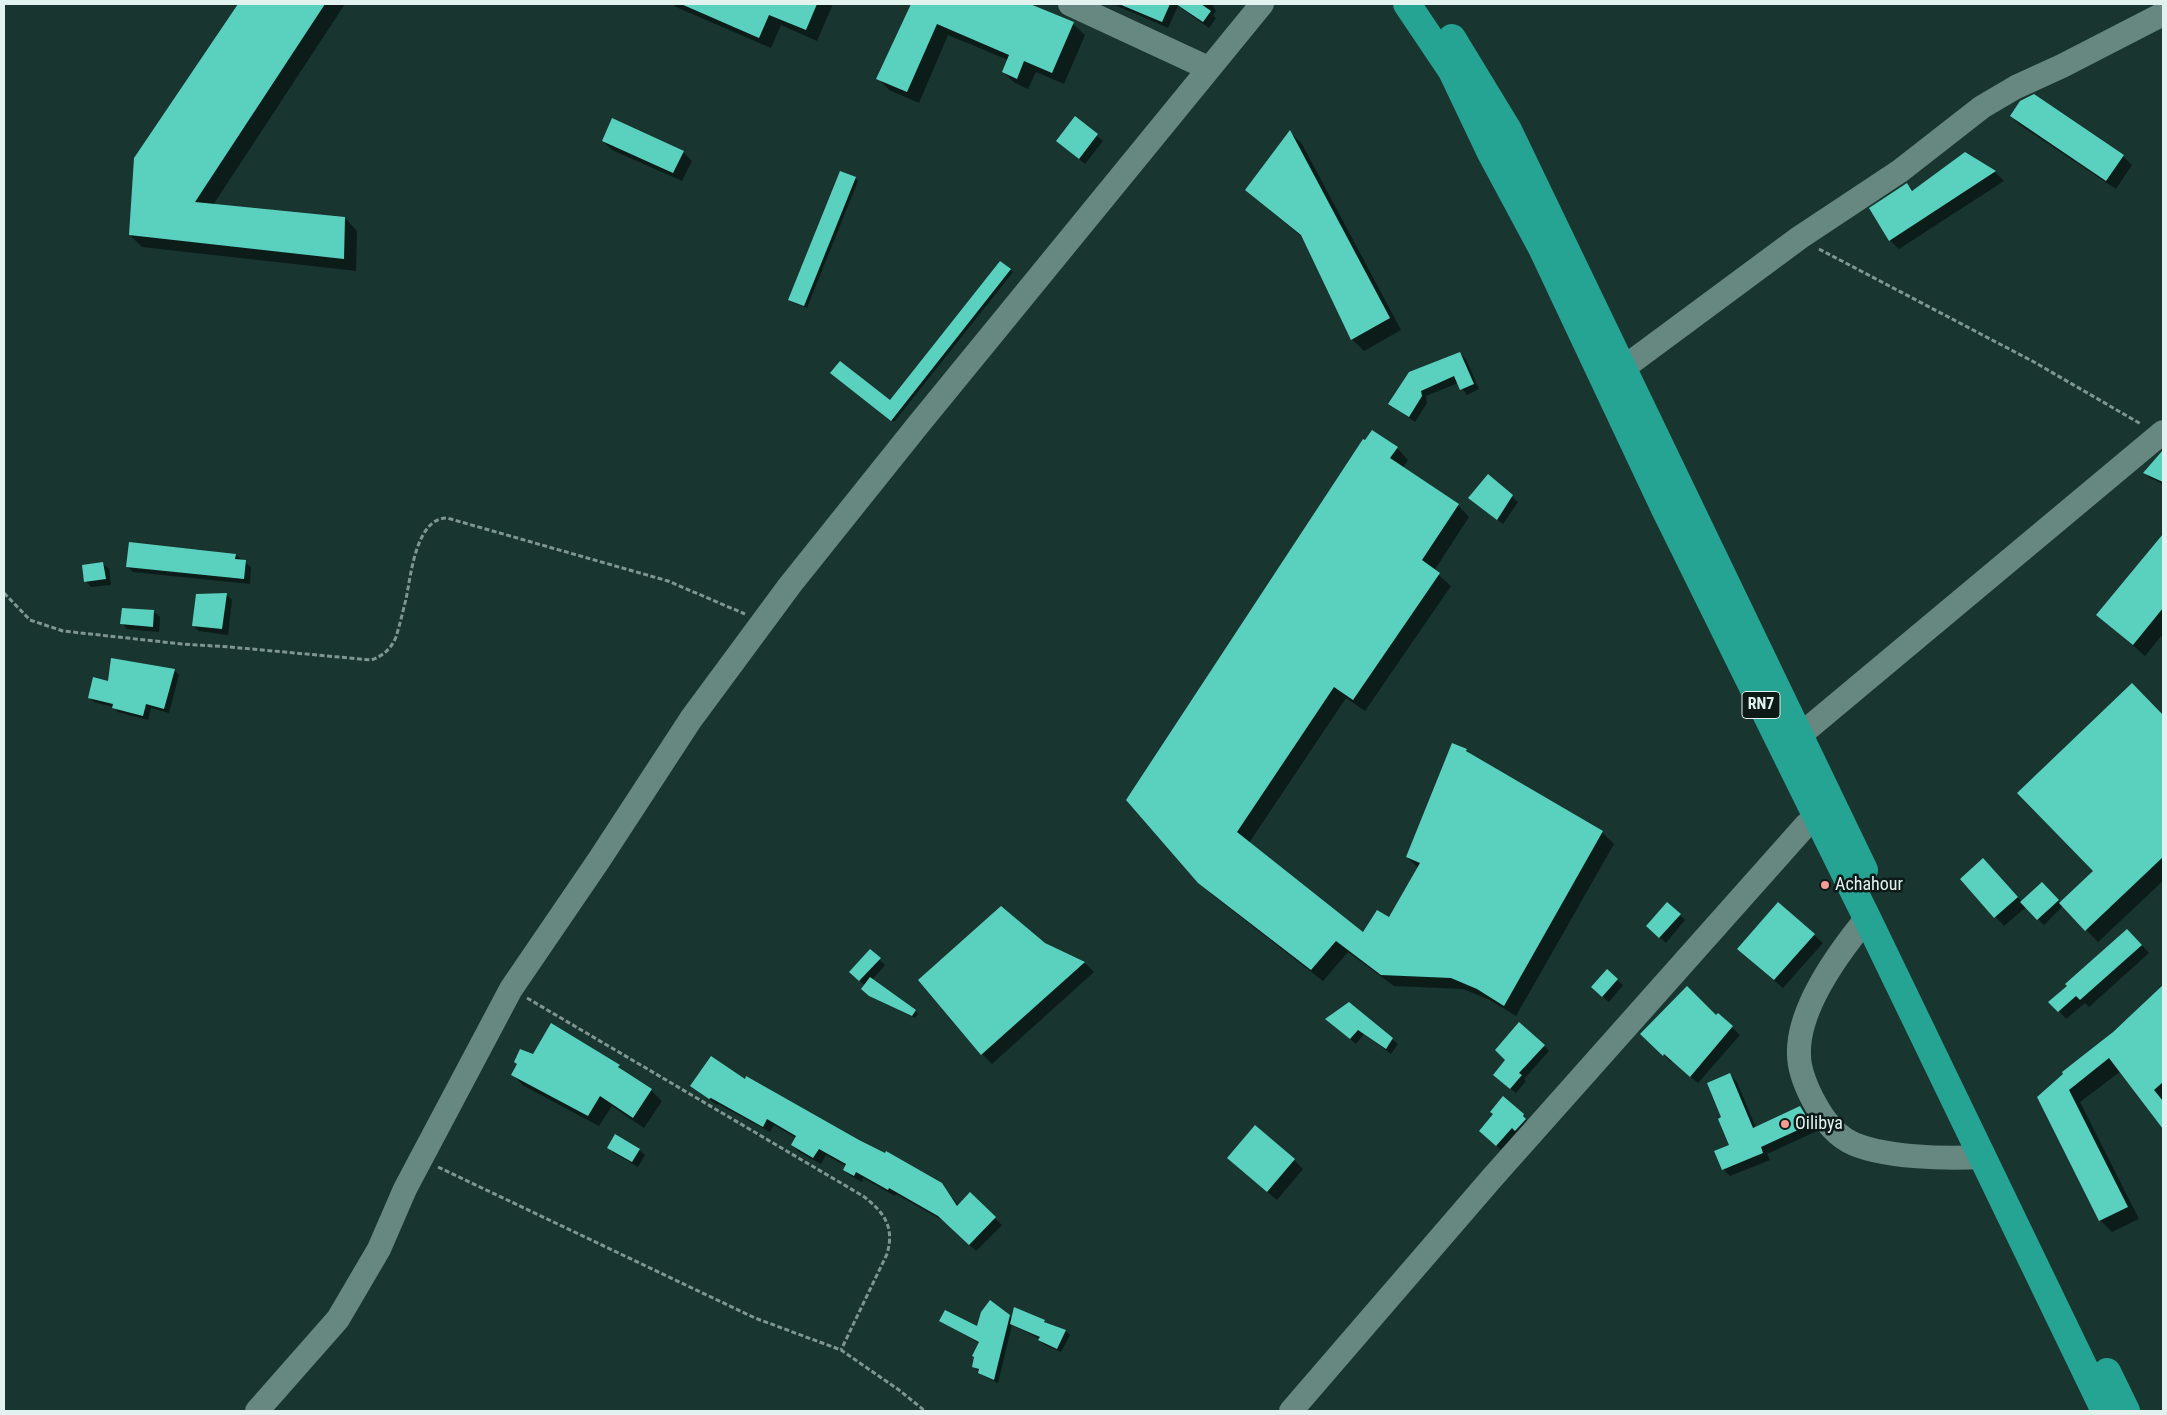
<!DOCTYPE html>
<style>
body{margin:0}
#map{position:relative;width:2167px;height:1415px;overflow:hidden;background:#183530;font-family:"Roboto Condensed",sans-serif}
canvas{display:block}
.frame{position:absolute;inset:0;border:5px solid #e2f3ef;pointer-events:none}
</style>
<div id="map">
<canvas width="2167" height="1415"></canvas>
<div class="frame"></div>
</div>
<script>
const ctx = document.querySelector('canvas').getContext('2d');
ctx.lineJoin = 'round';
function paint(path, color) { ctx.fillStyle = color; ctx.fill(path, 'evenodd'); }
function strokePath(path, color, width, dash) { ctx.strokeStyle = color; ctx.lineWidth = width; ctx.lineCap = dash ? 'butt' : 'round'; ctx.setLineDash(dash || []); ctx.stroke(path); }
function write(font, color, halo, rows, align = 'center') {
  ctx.font = font + ' "Roboto Condensed",sans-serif'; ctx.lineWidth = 5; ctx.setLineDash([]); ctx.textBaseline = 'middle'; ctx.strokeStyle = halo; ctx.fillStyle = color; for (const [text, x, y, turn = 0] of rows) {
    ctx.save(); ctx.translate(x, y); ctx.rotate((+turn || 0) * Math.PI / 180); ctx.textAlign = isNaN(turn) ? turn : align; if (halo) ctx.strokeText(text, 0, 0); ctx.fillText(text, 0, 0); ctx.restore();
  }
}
const shadow = new Path2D(`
 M 239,4 L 345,4 L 213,205 L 345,218 L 357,231 L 356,271 L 142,247 L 130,235 L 135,158 Z
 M 673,4 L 833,4 L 817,41 L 781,25 L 771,48 L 676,7 Z
 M 912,4 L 1027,4 L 1073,24 L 1085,35 L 1064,84 L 1036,72 L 1028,89 L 1015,83 L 1003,72 L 1008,60 L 948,35 L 919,103 L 889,90 L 878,78 Z
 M 1113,4 L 1212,4 L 1216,11 L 1213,15 L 1216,18 L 1209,28 L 1178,6 L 1168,28 Z
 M 2011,116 L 2123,156 L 2132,165 L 2116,189 L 2020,125 Z
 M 1075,118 L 1103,141 L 1085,164 L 1058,141 Z
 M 1290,132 L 1302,144 L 1401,330 L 1364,351 L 1352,339 L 1303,238 L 1246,190 Z
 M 603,141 L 683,152 L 692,161 L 682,181 L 612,150 Z
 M 1965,153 L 1995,172 L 2004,181 L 1899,249 L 1890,240 L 1907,184 L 1914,191 Z
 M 855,178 L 858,181 L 807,308 L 792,302 L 789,299 Z
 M 1001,262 L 1013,272 L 894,422 L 834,375 L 891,402 Z
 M 1460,354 L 1466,359 L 1479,389 L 1467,395 L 1458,383 L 1426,396 L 1427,403 L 1415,422 L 1390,404 Z
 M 1397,448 L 1408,460 L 1403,468 L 1458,505 L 1469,517 L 1434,571 L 1451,586 L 1365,711 L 1346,698 L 1249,843 L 1364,934 L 1390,919 L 1418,868 L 1407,857 L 1466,750 L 1473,757 L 1602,832 L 1614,844 L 1516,1016 L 1490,1000 L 1463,989 L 1394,986 L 1348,952 L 1323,981 L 1211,894 L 1128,800 Z
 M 2163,453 L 2163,484 L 2150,478 L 2144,473 Z
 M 1488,476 L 1518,502 L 1503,524 L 1470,498 Z
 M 2163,535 L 2163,634 L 2145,656 L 2098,614 Z
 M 197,549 L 236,555 L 251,567 L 250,584 L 133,572 L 128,567 L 197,551 Z
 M 103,564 L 109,569 L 111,585 L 91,587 L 86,581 Z
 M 226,594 L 232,600 L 228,635 L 199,631 L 193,625 Z
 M 154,612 L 160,617 L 159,632 L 127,629 L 122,623 Z
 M 174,670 L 179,675 L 169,713 L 151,708 L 148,720 L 118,712 L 113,707 L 94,702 L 89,697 L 109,682 Z
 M 2132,685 L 2163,717 L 2163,881 L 2098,942 L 2063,906 L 2044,925 L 2026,907 L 2004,926 L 1961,879 L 1992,869 L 2022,902 L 2042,883 L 2061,903 L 2095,871 Z
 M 1680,915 L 1685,920 L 1666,943 L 1654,932 Z
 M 1814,935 L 1823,943 L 1783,988 L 1748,958 Z
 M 2135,938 L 2149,953 L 2089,1007 L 2085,1003 L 2066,1019 L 2059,1011 Z
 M 1044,944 L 1085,963 L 1094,972 L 992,1064 L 982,1054 Z
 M 870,951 L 885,965 L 872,980 L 915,1011 L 918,1013 L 915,1018 L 873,998 L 863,989 L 865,986 L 850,971 Z
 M 1617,980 L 1623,985 L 1609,1002 L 1598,993 Z
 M 2163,987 L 2163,1127 L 2121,1071 L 2080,1102 L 2139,1219 L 2112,1232 L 2100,1220 L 2065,1074 Z
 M 1349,1004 L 1398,1044 L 1391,1054 L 1364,1034 L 1356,1044 L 1327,1020 Z
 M 1718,1014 L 1740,1035 L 1698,1083 L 1672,1061 L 1671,1062 L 1642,1034 L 1716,1016 Z
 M 1544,1046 L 1549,1051 L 1524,1079 L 1526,1081 L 1516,1093 L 1500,1080 Z
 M 533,1056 L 619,1066 L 628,1075 L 651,1090 L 662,1101 L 644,1128 L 612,1106 L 599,1126 L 524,1086 L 513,1075 Z
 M 1730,1075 L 1737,1082 L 1756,1128 L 1800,1107 L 1807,1114 L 1817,1131 L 1767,1154 L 1770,1160 L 1730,1176 L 1723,1169 L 1731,1146 L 1723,1118 Z
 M 745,1081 L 941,1184 L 959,1206 L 970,1194 L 1002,1225 L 976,1251 L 947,1223 L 896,1194 L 895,1196 L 863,1178 L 862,1182 L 851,1176 L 844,1169 L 846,1166 L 826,1155 L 821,1164 L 799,1152 L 792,1145 L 796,1138 L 774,1125 L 770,1132 L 718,1104 L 717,1105 L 692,1086 Z
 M 1523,1115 L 1529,1124 L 1501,1150 L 1485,1135 Z
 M 608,1148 L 639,1150 L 645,1155 L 638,1167 L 614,1153 Z
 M 1294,1160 L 1303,1169 L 1277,1200 L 1238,1167 Z
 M 1009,1316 L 1012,1319 L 1044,1321 L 1049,1326 L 1066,1331 L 1070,1335 L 1061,1352 L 1043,1344 L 1040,1339 L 1012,1325 L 998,1383 L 984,1376 L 973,1366 L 980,1344 L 941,1321 L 977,1328 Z`);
const building = new Path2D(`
 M 238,4 L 325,4 L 195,202 L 345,217 L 344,259 L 129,235 L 134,158 Z
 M 681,4 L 817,4 L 806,30 L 769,15 L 759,38 Z
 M 911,4 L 1030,4 L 1074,22 L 1052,73 L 1024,61 L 1017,79 L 1002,72 L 1009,55 L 937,24 L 907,92 L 876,79 Z
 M 1119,4 L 1170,4 L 1162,22 Z
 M 1176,4 L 1201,4 L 1211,11 L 1203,22 Z
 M 2034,94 L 2124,155 L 2106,181 L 2010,116 L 2020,101 Z
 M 1075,116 L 1098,134 L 1079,159 L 1056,141 Z
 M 612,118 L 684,151 L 673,173 L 602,141 Z
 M 1290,130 L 1390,318 L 1351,340 L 1301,235 L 1245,190 Z
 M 1965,152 L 1996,171 L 1889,241 L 1869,208 L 1907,183 L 1912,191 Z
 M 840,171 L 856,177 L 804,306 L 788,300 Z
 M 1000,261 L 1011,269 L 891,421 L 830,373 L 840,361 L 890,400 Z
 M 1460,352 L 1474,384 L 1460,390 L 1454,376 L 1421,391 L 1422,396 L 1409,417 L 1388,404 L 1409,372 Z
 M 1372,430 L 1398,447 L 1390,458 L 1459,504 L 1422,560 L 1440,573 L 1353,700 L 1334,687 L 1237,832 L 1363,932 L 1377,910 L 1389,917 L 1420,863 L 1406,857 L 1452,743 L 1467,749 L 1466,751 L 1603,831 L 1504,1006 L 1477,989 L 1451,978 L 1381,975 L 1336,941 L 1311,970 L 1198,883 L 1126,800 L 1363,439 L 1365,440 Z
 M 2163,450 L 2163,482 L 2143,473 Z
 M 1488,474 L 1513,495 L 1497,520 L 1468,498 Z
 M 2163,534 L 2163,608 L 2133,645 L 2096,615 Z
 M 129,542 L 236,554 L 235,559 L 246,560 L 244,579 L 126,567 Z
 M 103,562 L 106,579 L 84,582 L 82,565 Z
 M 227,593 L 222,629 L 192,626 L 196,594 Z
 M 122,608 L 154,610 L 153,627 L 120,624 Z
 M 111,658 L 175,669 L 164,709 L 146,704 L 143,716 L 112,708 L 113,704 L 88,698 L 93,677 L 108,681 Z
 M 2132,683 L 2163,715 L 2163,857 L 2085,931 L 2059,903 L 2093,871 L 2017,793 Z
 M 1983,858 L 2018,897 L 1994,918 L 1960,879 Z
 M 2042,882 L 2059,900 L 2037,920 L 2020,902 Z
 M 1667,902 L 1681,914 L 1659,938 L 1646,926 Z
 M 1778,902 L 1815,934 L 1774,980 L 1737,949 Z
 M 1001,906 L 1045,943 L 1085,962 L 981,1055 L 918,980 Z
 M 2127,929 L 2142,945 L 2080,1000 L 2076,996 L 2058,1012 L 2048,1002 L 2067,986 L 2065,984 Z
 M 870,949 L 881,958 L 859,981 L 849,972 Z
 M 1607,969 L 1618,979 L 1602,997 L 1591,987 Z
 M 870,977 L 916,1010 L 912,1016 L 869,996 L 861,989 Z
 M 2163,985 L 2163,1082 L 2154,1090 L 2163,1101 L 2163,1129 L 2109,1058 L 2069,1090 L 2128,1207 L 2099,1221 L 2037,1097 L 2063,1074 L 2062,1072 L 2113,1032 Z
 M 1687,986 L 1716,1015 L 1718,1013 L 1733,1026 L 1690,1077 L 1664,1054 L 1663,1056 L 1640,1034 Z
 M 1349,1002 L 1393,1038 L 1386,1049 L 1358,1030 L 1350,1039 L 1325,1019 Z
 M 1519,1022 L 1545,1045 L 1519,1073 L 1522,1075 L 1510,1089 L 1493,1075 L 1505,1060 L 1495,1050 Z
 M 551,1023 L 620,1065 L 618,1067 L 652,1089 L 633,1118 L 600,1096 L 588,1116 L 511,1075 L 517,1064 L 514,1062 L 520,1049 L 533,1054 Z
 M 711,1056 L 745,1079 L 746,1076 L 859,1140 L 885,1153 L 886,1151 L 942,1183 L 957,1206 L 970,1192 L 996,1217 L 969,1245 L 938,1216 L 889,1188 L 888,1190 L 856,1172 L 854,1176 L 843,1170 L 846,1164 L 819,1149 L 813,1158 L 791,1145 L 796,1136 L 767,1119 L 763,1127 L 711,1098 L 709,1099 L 690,1086 Z
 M 1730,1073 L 1753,1128 L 1800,1106 L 1811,1124 L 1761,1147 L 1763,1153 L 1722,1170 L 1714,1151 L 1729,1145 L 1718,1119 L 1721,1117 L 1707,1083 Z
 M 1503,1096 L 1524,1114 L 1523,1116 L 1526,1119 L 1515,1131 L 1512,1128 L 1496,1146 L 1479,1131 L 1493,1114 L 1490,1112 Z
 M 1255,1125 L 1295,1159 L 1267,1192 L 1227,1158 Z
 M 615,1134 L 640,1149 L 632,1162 L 607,1148 Z
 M 990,1300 L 1010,1315 L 994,1380 L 978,1373 L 979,1369 L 972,1367 L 974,1357 L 972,1356 L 979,1342 L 939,1321 L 945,1310 L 977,1326 L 981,1312 Z
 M 1014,1307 L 1045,1320 L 1044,1322 L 1066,1330 L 1057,1349 L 1038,1340 L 1040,1337 L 1010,1324 Z`);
const path = new Path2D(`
 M 1819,249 L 2034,362 L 2141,424
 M 4,593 L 30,620 L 63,631 L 182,644 L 230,647 L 371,660 C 383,656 391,649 396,637 C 400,624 403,611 406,599 C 411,575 416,518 447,518 L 668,581 L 745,614
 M 527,998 L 863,1196 C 884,1212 895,1227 887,1254 L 841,1350
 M 438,1167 L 755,1318 L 841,1350 L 899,1390 L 925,1411`);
const minor = new Path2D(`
 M 1070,4 L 1208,68
 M 1622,369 L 1799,238 L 1900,171 L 1982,107 L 2016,87 L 2062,66 L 2163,14
 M 1799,736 L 2163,432
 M 1867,918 C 1839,952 1797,1009 1799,1055 C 1799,1070 1805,1084 1812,1098 C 1821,1115 1831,1131 1848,1141 C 1879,1158 1947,1159 1983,1157
 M 257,1411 L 338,1319 L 379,1249 L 405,1189 L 511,989 L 599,860 L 691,719 L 790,585 L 918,425 L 1262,4
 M 1291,1411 L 1492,1178 L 1806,825 L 1831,806`);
const highway = new Path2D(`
 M 1407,4 L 1452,71 L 1491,153 L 1543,250 L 1665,509 L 1867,918 L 2105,1411
 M 1452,38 L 1508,130 L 1864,870
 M 2107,1372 L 2126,1411`);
const markers = [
 [1825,885,5,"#f59c94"],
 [1785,1124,5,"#f59c94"]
];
const shields = [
 [1761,705,38]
];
const shieldNames = [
 ["RN7",1761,705]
];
const poiNames = [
 ["Achahour",1835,885],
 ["Oilibya",1795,1124]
];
paint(shadow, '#0007');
paint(building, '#5ad1bf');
strokePath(path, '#7e9590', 3, [5, 2.5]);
strokePath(minor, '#678781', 24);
strokePath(highway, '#25a393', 28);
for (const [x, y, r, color] of markers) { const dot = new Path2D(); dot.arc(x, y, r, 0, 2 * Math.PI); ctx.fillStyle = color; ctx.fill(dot); strokePath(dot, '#0d1a18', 2); }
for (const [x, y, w] of shields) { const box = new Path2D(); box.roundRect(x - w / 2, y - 13.5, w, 27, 4); ctx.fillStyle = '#0d1a18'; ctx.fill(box); strokePath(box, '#e2f3ef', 1); }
write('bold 16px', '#e2f3ef', null, shieldNames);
write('18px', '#e2f3ef', '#0d1a18', poiNames, 'left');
</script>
